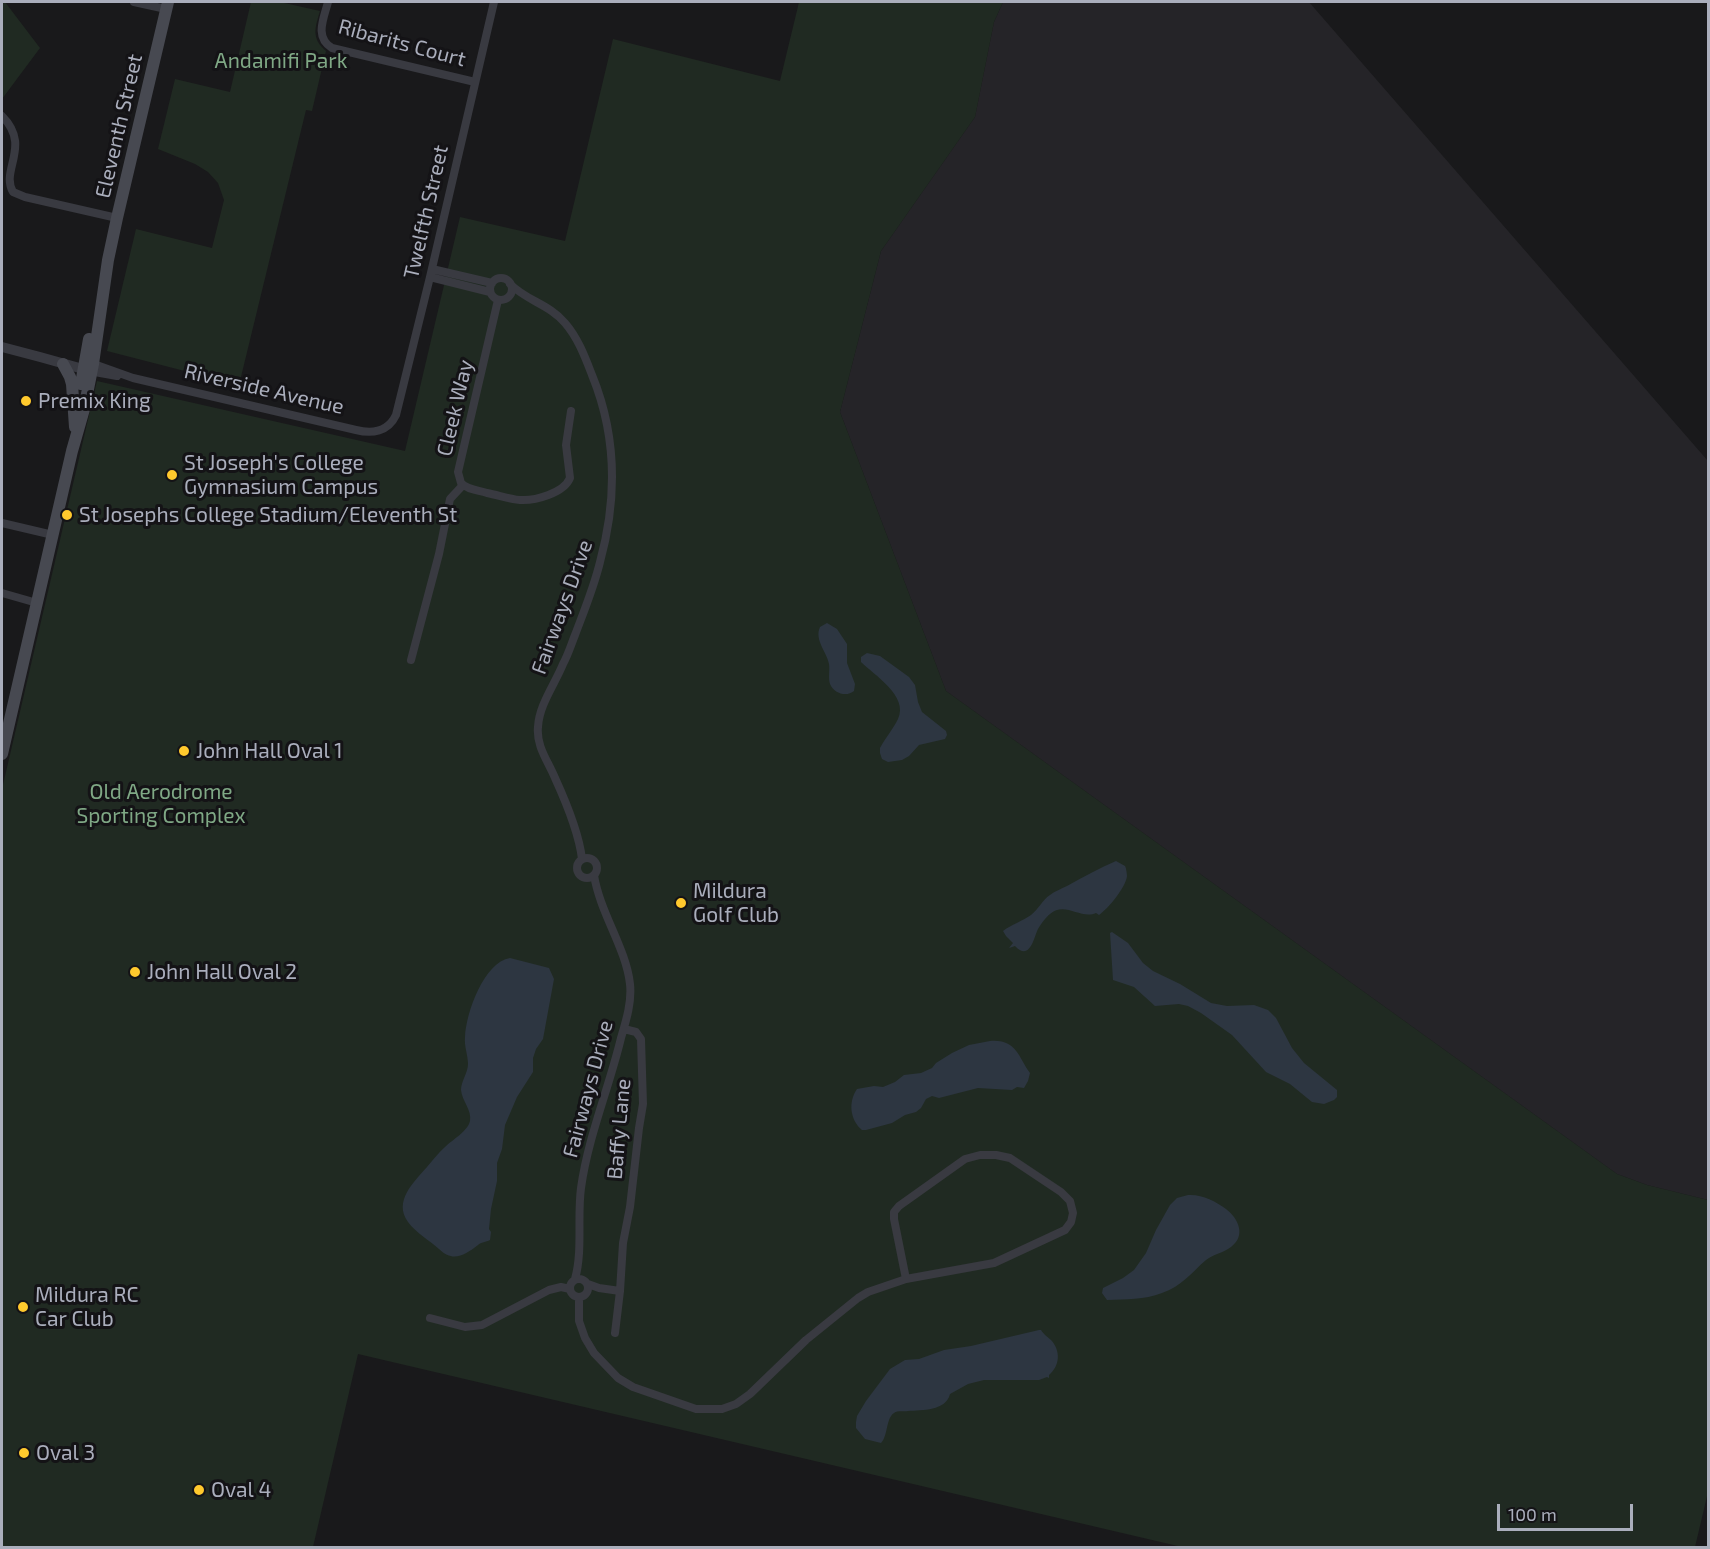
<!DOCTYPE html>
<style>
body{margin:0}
#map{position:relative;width:1710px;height:1549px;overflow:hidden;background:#19191b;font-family:"Exo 2",sans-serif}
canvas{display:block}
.frame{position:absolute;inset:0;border:3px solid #aaaebc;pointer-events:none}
.scale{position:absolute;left:1497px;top:1504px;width:136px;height:27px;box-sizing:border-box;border:3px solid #aaaebc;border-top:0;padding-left:8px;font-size:18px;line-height:21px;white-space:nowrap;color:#aaaebc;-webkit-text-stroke:4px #141316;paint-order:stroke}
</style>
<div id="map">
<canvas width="1710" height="1549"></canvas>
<div class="frame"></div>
<div class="scale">100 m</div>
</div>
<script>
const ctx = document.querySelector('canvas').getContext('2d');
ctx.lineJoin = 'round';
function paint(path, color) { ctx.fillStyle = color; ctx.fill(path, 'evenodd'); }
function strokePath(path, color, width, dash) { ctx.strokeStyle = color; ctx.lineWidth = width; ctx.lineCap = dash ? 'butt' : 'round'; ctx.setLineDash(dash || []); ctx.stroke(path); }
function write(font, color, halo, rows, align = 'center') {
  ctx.font = font + ' "Exo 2",sans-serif'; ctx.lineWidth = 6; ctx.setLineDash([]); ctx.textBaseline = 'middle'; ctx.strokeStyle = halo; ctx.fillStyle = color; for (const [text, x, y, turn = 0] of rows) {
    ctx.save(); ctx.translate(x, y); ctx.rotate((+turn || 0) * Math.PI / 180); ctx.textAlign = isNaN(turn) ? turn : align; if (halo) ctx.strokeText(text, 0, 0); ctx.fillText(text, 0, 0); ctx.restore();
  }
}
const built = new Path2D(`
 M 1003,2 L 1309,2 L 1708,461 L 1708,1200 L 1647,1185 L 1617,1174 L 946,691 L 840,412 L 881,251 L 975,117 L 994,22 Z`);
const green = new Path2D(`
 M 2,2 L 5,2 L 40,48 L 2,99 Z
 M 251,2 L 280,2 L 320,11 C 315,28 311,38 326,51 L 312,111 L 306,110 L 239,385 L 107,351 L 136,229 L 212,248 L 224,200 L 218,183 L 208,172 L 195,164 L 158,149 L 175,79 L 230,92 Z
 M 799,2 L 1003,2 L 994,22 L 975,117 L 881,251 L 840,412 L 946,691 L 1617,1174 L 1647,1185 L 1708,1200 L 1708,1492 L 1695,1547 L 1182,1547 L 358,1354 L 313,1547 L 2,1547 L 2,789 L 97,381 L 405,451 L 460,217 L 565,241 L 613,39 L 780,81 Z`);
const water = new Path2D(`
 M 827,623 L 837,629 L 847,644 L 847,663 L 855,684 L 854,691 C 847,697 834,694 830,684 C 828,677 830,671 829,664 C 827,652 814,640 820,627 Z
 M 867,653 L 880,656 L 909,677 L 915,685 L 918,702 L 922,712 L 946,731 L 947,735 L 945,739 L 919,745 L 909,756 L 902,760 L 888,762 L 882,759 L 880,753 L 880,748 C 886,737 893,729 898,719 C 909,696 874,675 861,662 L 861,657 Z
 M 1116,861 L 1125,866 C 1126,867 1127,874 1127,876 C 1126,887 1108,909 1099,915 L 1096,913 C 1081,920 1065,901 1050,914 C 1046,917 1041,924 1038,929 C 1034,937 1030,962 1015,946 L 1009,948 L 1013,943 L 1006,936 L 1003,931 C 1012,924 1023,921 1031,915 C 1039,909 1042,900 1050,895 C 1055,891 1061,889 1067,886 C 1083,877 1100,868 1116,861 Z
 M 1112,932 L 1128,943 L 1143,963 L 1153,971 L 1180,984 L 1211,1003 L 1227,1006 L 1254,1005 L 1268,1010 L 1276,1018 L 1292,1048 L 1304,1063 L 1337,1090 L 1337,1097 L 1334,1100 L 1324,1104 L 1312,1102 L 1290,1084 L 1266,1072 L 1232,1035 L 1201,1013 L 1188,1006 L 1179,1004 L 1155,1006 L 1134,987 L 1113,980 L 1110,933 Z
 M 510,958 L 549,968 L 554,979 L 543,1039 L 536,1049 L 533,1058 L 533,1072 L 517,1097 L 505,1125 L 502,1149 L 497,1163 L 497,1181 L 491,1209 L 489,1229 L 491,1232 L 490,1240 C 486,1242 481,1242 478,1245 C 465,1255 453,1263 439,1249 C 429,1240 416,1233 408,1222 C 393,1201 414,1182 427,1167 C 433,1160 438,1153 445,1147 C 452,1140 468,1131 470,1121 C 472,1110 462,1101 461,1090 C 461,1081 468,1073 468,1064 C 468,1055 464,1046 465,1037 C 466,1013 484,962 510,958 Z
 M 990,1041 C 1017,1039 1018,1057 1030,1073 L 1028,1081 L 1024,1088 L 1017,1087 L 1012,1090 L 978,1088 L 939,1098 L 932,1096 L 926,1099 L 921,1108 L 916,1112 L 905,1115 L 892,1123 L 866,1130 L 862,1130 C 850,1120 848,1102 857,1089 L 874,1086 L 883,1087 L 895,1082 L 904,1075 L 921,1073 L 932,1068 L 936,1063 L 952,1053 L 969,1045 Z
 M 1188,1195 C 1202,1194 1215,1201 1226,1209 C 1239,1219 1246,1236 1231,1247 C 1223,1253 1214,1254 1206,1260 C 1192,1272 1181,1287 1162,1293 C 1144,1300 1126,1299 1107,1300 L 1102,1293 L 1103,1288 L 1123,1278 L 1134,1270 L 1146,1253 L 1156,1230 L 1170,1205 L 1177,1198 Z
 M 1039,1330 L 1041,1330 C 1044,1335 1047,1336 1051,1340 C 1061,1351 1060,1366 1049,1375 L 1049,1378 L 1047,1377 L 1039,1380 L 984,1380 L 968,1384 L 950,1394 C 946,1411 922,1410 908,1411 C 904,1412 898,1410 894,1413 C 886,1418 888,1436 881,1443 L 865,1439 L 856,1428 L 856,1422 L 857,1416 L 866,1401 L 890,1369 L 905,1360 L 919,1359 L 944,1350 L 971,1346 Z`);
const minor = new Path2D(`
 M 134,2 L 166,9
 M 328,2 C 324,18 314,37 332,48 L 475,82
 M 2,116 C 32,146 0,170 13,192 L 25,197 L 117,218
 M 432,269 L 492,283
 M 430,277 L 490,292
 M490 289a11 11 0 1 1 22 0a11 11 0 1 1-22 0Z
 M 510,284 C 527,301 549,304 565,323 C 578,338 585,357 592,375 C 617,436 617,500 600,562 C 594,587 584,611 575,635 C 571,645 568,655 563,664 C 555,684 539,705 538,727 C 536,746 548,761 555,778 C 566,802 579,833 582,859
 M 498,300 L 458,472 L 461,483 C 468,490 478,490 487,493 C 498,495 509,499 520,500 C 535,501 564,493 570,478 L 566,445 L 571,411
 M 91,363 L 133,378 L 356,430 C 372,434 388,432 396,415 L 430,277 L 494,2
 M 89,371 L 117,376
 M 2,523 L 53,535
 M 2,593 L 37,603
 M 411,660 L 439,554 L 450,499 L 463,485
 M577 868a10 10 0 1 1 20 0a10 10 0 1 1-20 0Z
 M570 1288a9 9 0 1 1 18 0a9 9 0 1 1-18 0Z
 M 575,1279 C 583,1250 577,1218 581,1188 C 588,1137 609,1088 621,1038 C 626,1021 632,1002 630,984 C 626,948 600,913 594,875
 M 588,1284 L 599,1288 L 620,1291 L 623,1243 L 630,1207 L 639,1128 L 643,1104 L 641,1039 L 636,1032 L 624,1029
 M 579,1297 L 579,1321 L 585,1338 L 594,1353 L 618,1378 L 633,1387 L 696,1409 L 722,1409 L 736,1404 L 750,1394 L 806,1340 L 858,1298 L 868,1292 L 906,1279 L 994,1263 L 1065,1230 L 1071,1222 L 1073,1213 L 1070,1201 L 1061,1192 L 1010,1158 L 996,1155 L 980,1155 L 965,1159 L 899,1206 L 894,1212 L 894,1219 L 906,1279
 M 430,1318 L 465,1327 L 482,1325 L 549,1290 L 561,1287 L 570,1289
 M 615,1333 L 620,1291`);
const tertiary = new Path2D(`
 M 2,347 L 40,357 L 83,369`);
const secondary = new Path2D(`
 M 63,364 L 70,377 L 72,384 L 75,427
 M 81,384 L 89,339
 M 2,754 L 72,451 L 84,409 L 93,364 L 108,260 L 117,218 L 168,2`);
const markers = [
 [26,401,6,"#ffc92d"],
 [172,475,6,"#ffc92d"],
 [67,515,6,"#ffc92d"],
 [184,751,6,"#ffc92d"],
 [681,903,6,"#ffc92d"],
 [135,972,6,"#ffc92d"],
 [23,1307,6,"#ffc92d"],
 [24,1453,6,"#ffc92d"],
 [199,1490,6,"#ffc92d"]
];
const streetNames = [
 ["Ribarits Court",402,43,15],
 ["Eleventh Street",119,126,-77],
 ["Twelfth Street",426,212,-77],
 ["Riverside Avenue",264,389,13],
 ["Cleek Way",455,408,-77],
 ["Fairways Drive",562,607,-70],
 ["Fairways Drive",588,1089,-75],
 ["Baffy Lane",619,1129,-85]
];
const parkNames = [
 ["Andamifi Park",281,61],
 ["Old Aerodrome",161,792],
 ["Sporting Complex",161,816]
];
const poiNames = [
 ["Premix King",38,401],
 ["St Joseph's College",184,463],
 ["Gymnasium Campus",184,487],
 ["St Josephs College Stadium/Eleventh St",79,515],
 ["John Hall Oval 1",196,751],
 ["Mildura",693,891],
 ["Golf Club",693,915],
 ["John Hall Oval 2",147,972],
 ["Mildura RC",35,1295],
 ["Car Club",35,1319],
 ["Oval 3",36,1453],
 ["Oval 4",211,1490]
];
paint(built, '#252428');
paint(green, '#202a22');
paint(water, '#2d3641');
strokePath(minor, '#393a41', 8);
strokePath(tertiary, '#393a41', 10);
strokePath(secondary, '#474951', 12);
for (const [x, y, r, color] of markers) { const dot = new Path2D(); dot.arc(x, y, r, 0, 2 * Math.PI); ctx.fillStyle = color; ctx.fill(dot); strokePath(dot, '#141316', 2); }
write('21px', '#aaaebc', '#141316', streetNames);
write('21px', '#7fa885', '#141316', parkNames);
write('21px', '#aaaebc', '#141316', poiNames, 'left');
</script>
